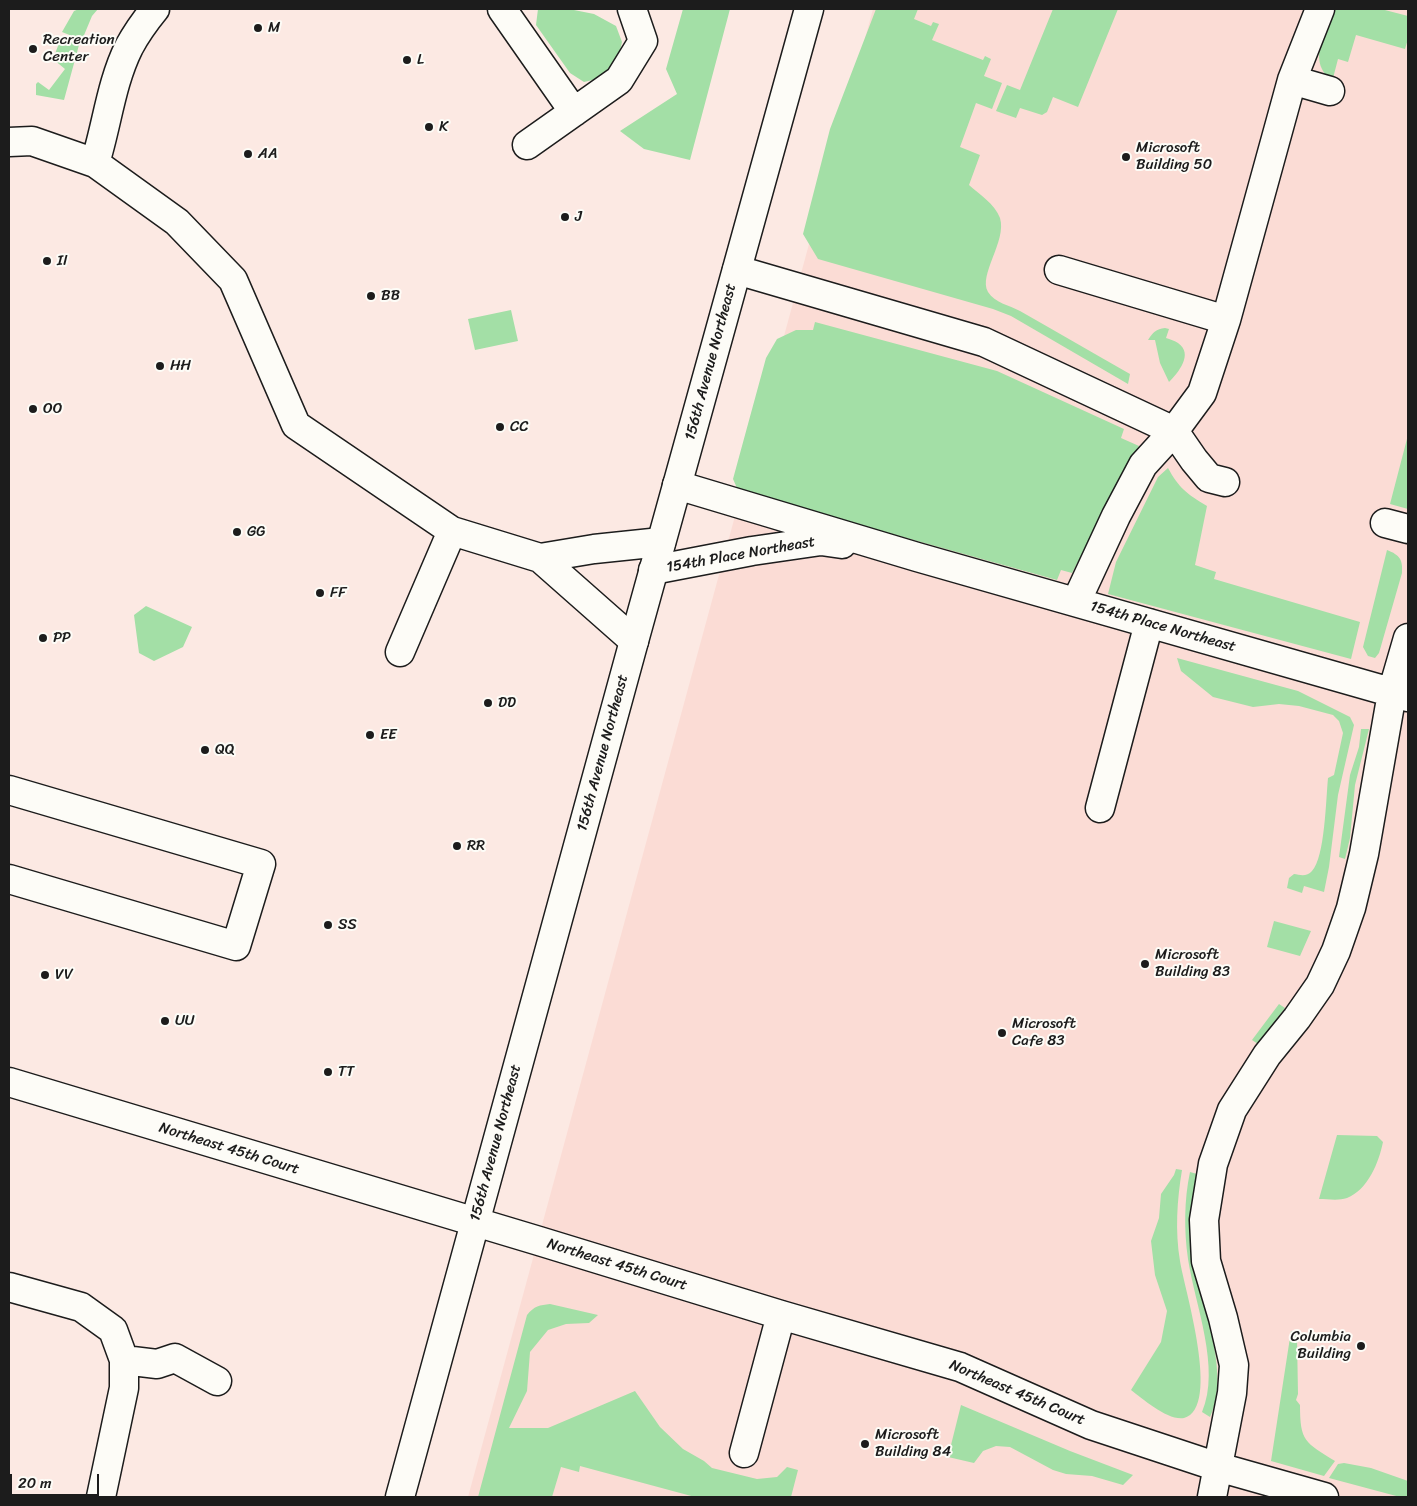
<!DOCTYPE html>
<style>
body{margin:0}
#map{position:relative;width:1417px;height:1506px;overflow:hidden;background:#fce9e3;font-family:Sriracha,sans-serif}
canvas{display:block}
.frame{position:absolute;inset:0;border:10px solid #1c1c1c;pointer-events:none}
.scale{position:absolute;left:10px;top:1474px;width:89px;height:22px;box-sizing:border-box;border:2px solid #1c1c1c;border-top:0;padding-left:6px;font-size:15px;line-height:18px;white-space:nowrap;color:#1c1c1c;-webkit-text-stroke:4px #fdfcf7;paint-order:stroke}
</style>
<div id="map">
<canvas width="1417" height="1506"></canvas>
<div class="frame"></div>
<div class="scale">20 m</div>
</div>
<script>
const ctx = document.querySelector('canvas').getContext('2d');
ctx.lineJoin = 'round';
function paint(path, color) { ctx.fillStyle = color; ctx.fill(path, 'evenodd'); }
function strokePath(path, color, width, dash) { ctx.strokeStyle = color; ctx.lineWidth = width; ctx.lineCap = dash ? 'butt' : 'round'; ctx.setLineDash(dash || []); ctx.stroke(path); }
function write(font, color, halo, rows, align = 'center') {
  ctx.font = font + ' Sriracha,sans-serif'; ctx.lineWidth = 4; ctx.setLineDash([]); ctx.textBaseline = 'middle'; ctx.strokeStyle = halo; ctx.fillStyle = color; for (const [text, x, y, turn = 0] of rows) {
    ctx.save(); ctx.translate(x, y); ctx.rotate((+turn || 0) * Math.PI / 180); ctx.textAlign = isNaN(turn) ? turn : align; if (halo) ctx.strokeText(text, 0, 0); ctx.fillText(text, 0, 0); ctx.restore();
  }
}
const built = new Path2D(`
 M 873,9 L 1408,9 L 1408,1497 L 468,1497 Z`);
const green = new Path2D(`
 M 79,9 L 98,9 L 92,16 L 82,40 L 62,32 L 74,11 Z
 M 538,9 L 569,9 L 594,14 L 616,26 L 622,42 L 617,64 L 601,78 L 584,82 L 570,73 L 536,25 Z
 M 683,9 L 730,9 L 690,160 L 644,149 L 620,131 L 677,94 L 666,69 Z
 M 876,9 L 918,9 L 914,19 L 931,26 L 933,22 L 939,24 L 932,40 L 983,60 L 985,56 L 991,59 L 984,76 L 1002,83 L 992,109 L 976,103 L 960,147 L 980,155 L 969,185 C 979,194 995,204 1000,218 C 1007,241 978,275 988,292 C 995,303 1009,305 1020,311 C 1057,332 1093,353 1130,374 L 1128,384 L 1011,316 L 993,309 L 818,259 L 803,234 L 830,129 Z
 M 1053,9 L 1118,9 L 1078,107 L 1053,97 L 1047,112 L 1042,115 L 1020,108 L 1016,118 L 996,111 L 1007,85 L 1020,90 Z
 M 1336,9 L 1381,9 L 1408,16 L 1408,39 L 1405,49 L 1356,35 L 1348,62 L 1338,59 L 1332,82 C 1329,78 1324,74 1322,69 C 1314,54 1324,20 1336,9 Z
 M 61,38 L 79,45 L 64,100 L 36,95 L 36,84 L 38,82 L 49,90 L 65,69 L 53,59 Z
 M 511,310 L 518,341 L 475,350 L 468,319 Z
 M 815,322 L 997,371 L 1124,429 L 1121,438 L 1139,446 L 1072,573 L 1061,570 L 1057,580 L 756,496 L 737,488 L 733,479 L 766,358 L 777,339 L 796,330 L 813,330 Z
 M 1165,328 L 1169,329 L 1166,338 C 1170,339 1175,341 1178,343 C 1194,354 1178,373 1169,382 L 1160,363 L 1155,340 L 1148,340 C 1153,332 1156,329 1165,328 Z
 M 1408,435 L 1408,509 L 1390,504 Z
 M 1168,468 C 1179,488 1187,494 1207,506 L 1195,565 L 1216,572 L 1214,579 L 1360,622 L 1351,659 L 1108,594 L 1116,562 L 1158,477 Z
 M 1387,550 C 1400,555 1403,560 1402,573 L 1379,653 L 1375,658 L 1368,656 L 1363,647 Z
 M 146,606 L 192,627 L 183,647 L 154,661 L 139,653 L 134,615 Z
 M 1177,658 L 1298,691 L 1350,717 L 1354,725 L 1338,795 L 1329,867 L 1324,892 L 1304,886 L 1302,893 L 1287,888 L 1289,878 L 1294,874 C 1300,875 1307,877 1312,871 C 1325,858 1326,798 1328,778 L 1334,775 L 1343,733 L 1339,721 L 1333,715 L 1299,706 L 1279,704 L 1253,707 L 1213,697 L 1181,671 Z
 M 1361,729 L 1369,729 L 1355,785 L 1350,838 L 1345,859 L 1339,857 L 1350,775 L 1359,747 Z
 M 1274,921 L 1311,931 L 1300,956 L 1267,947 Z
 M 1279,1004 L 1285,1008 L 1258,1044 L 1252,1040 Z
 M 1337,1135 L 1377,1136 L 1383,1142 C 1379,1162 1368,1190 1347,1198 C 1338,1201 1328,1199 1319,1199 Z
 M 1176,1169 L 1182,1170 C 1177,1200 1175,1231 1180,1261 C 1184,1288 1222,1408 1184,1418 C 1168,1421 1143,1399 1131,1390 L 1161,1342 L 1167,1311 L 1155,1275 L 1151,1241 L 1159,1218 L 1161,1194 L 1174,1175 Z
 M 1190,1172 L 1197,1174 C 1192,1202 1190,1233 1195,1262 C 1202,1307 1231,1374 1210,1417 L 1202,1412 C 1221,1368 1195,1305 1188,1259 C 1184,1231 1184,1200 1190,1172 Z
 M 550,1304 L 598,1315 L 589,1323 L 566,1324 L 548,1330 L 530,1352 L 527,1391 L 509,1428 L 548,1428 L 635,1391 L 660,1427 L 683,1449 L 704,1461 L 712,1468 L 757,1479 L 777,1477 L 787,1467 L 798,1470 L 791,1497 L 695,1497 L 580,1466 L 579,1472 L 561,1467 L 552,1497 L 478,1497 L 527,1315 C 534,1306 540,1305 550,1304 Z
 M 1291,1331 L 1295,1332 L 1297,1338 L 1298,1394 L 1296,1400 L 1300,1405 C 1300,1442 1305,1442 1335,1461 L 1324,1476 L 1271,1461 Z
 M 961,1405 L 1070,1451 L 1133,1475 L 1123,1485 L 1092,1476 L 1066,1474 L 1053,1470 L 1010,1447 L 996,1446 L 983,1451 L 974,1463 L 948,1457 Z
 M 1344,1463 L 1371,1468 L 1408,1481 L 1408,1497 L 1400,1497 L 1329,1478 L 1338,1464 Z`);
const minor = new Path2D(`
 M 502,9 L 574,112
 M 1292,80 L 1330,91
 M 9,142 L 32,141 L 95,163 L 177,222 L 233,280 L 296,425 L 452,531 L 540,558 L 634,641
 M 527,145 L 619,80 L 643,41 L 632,9
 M 95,163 C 107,125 111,83 129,47 C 136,34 146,20 155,9
 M 737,270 L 984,342 L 1174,431 L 1194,460 L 1209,478 L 1225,482
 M 1059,270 L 1226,320
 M 677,485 L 917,557 L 1408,697
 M 1385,523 L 1408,529
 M 540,558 L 594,549 L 661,542
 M 653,570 L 752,551 L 821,541 L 842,544
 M 1076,602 L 1116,516 L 1143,465 L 1174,431 L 1202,393 L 1226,320 L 1292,80 L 1320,9
 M 400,652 L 452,531
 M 9,790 L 261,864 L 236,946 L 9,879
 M 1100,808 L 1149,623
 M 9,1082 L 539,1241 L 781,1315 L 960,1367 L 1091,1425 L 1218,1467 L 1324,1497
 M 9,1287 L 81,1307 L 113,1330 L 124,1360 L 124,1388 L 101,1497
 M 124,1360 L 157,1364 L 175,1358 L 217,1381
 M 744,1453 L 781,1315
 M 1212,1497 L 1232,1393 L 1234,1365 L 1223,1318 L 1206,1261 L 1204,1220 L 1213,1164 L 1232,1110 L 1267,1055 L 1297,1018 L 1320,985 L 1336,951 L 1351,908 L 1364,854 L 1392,693 L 1408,638`);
const major = new Path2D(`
 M 400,1497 L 634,641 L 809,9`);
const markers = [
 [258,28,5,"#1c1c1c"],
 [33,49,5,"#1c1c1c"],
 [407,60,5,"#1c1c1c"],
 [429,127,5,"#1c1c1c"],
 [248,154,5,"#1c1c1c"],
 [1126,157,5,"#1c1c1c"],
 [565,217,5,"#1c1c1c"],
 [47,261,5,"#1c1c1c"],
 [371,296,5,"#1c1c1c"],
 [160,366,5,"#1c1c1c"],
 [33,409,5,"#1c1c1c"],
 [500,427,5,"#1c1c1c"],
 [237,532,5,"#1c1c1c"],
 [320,593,5,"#1c1c1c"],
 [43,638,5,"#1c1c1c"],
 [488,703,5,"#1c1c1c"],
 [370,735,5,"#1c1c1c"],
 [205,750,5,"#1c1c1c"],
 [457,846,5,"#1c1c1c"],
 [328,925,5,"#1c1c1c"],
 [1145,964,5,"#1c1c1c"],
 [45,975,5,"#1c1c1c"],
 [165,1021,5,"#1c1c1c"],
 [1002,1033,5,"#1c1c1c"],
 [328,1072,5,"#1c1c1c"],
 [1361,1346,5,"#1c1c1c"],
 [865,1444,5,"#1c1c1c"]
];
const poiNames = [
 ["M",268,28],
 ["Recreation",43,40],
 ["Center",43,57],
 ["L",417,60],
 ["K",439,127],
 ["Microsoft",1136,148],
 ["Building 50",1136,165],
 ["AA",258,154],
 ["J",575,217],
 ["II",57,261],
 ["BB",381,296],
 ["HH",170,366],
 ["OO",43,409],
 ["CC",510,427],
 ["GG",247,532],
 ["FF",330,593],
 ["PP",53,638],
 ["DD",498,703],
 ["EE",380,735],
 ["QQ",215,750],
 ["RR",467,846],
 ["SS",338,925],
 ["Microsoft",1155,955],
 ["Building 83",1155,972],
 ["VV",55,975],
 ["UU",175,1021],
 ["Microsoft",1012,1024],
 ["Cafe 83",1012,1041],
 ["TT",338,1072],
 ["Columbia",1351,1337,"right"],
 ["Building",1351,1354,"right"],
 ["Microsoft",875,1435],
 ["Building 84",875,1452]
];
const streetNames = [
 ["156th Avenue Northeast",711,362,-75],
 ["154th Place Northeast",741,555,-10],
 ["154th Place Northeast",1163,627,16],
 ["156th Avenue Northeast",603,753,-75],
 ["156th Avenue Northeast",496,1143,-75],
 ["Northeast 45th Court",229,1149,17],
 ["Northeast 45th Court",617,1265,17],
 ["Northeast 45th Court",1017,1393,23]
];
paint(built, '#fbdcd5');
paint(green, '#a3dfa6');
strokePath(minor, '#1c1c1c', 31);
strokePath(major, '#1c1c1c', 31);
strokePath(minor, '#fdfcf7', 28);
strokePath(major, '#fdfcf7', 28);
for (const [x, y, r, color] of markers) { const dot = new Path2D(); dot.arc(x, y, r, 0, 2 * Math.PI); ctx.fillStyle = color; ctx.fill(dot); strokePath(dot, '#fdfcf7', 2); }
write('15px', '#1c1c1c', '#fdfcf7', poiNames, 'left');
write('15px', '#1c1c1c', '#fdfcf7', streetNames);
</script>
